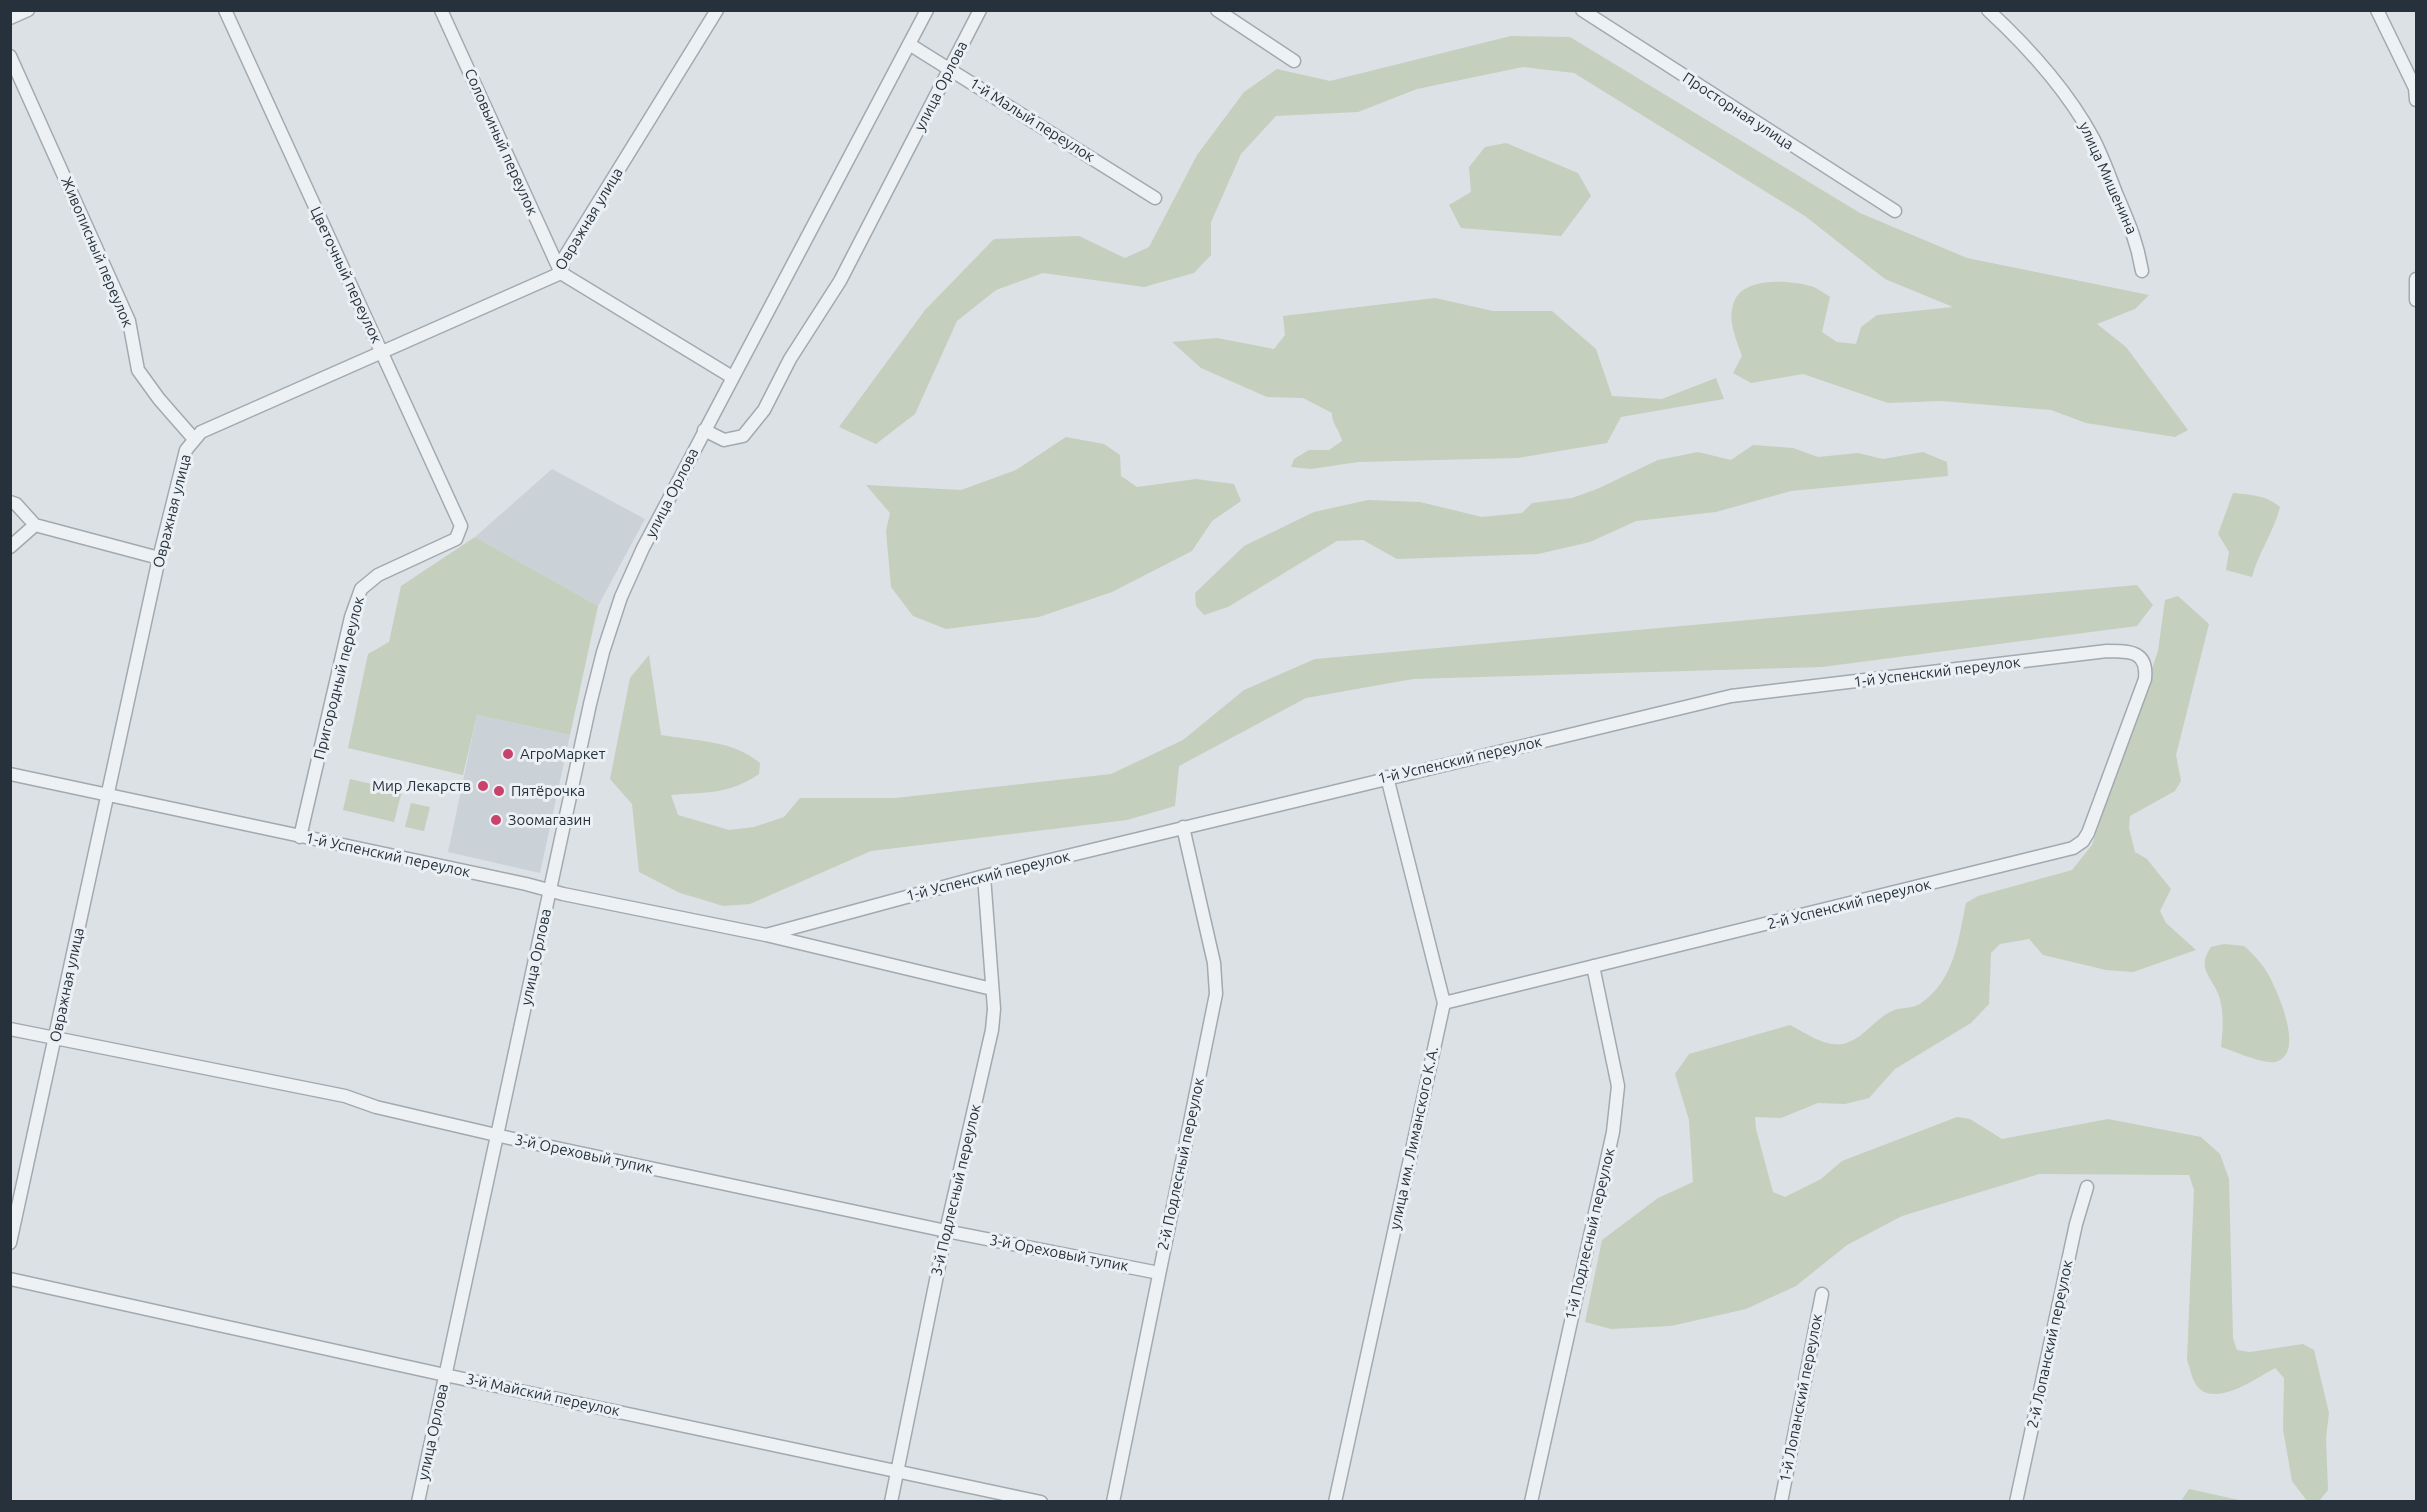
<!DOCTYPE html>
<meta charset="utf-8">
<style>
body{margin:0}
#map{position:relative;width:2427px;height:1512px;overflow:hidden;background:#dce1e6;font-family:Ubuntu,sans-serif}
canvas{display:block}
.frame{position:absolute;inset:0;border:12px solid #26313b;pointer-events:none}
</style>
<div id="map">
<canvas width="2427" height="1512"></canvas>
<div class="frame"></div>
</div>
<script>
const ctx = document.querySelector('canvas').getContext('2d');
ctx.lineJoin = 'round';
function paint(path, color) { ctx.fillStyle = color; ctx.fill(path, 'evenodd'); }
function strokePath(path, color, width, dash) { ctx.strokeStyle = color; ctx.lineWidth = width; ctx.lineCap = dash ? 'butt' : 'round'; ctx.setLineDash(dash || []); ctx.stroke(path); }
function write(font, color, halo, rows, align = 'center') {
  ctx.font = font + ' Ubuntu,sans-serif'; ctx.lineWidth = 6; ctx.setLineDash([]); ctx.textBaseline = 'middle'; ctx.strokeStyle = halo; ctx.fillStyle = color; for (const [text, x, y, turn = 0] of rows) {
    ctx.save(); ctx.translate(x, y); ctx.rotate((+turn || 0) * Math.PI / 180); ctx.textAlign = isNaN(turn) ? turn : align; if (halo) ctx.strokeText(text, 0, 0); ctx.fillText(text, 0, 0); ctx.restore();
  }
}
const built = new Path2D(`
 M 552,469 L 645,519 L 598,606 L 475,537 Z
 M 477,715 L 570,735 L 540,873 L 448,852 Z`);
const green = new Path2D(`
 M 1511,36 L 1570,37 L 1860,213 L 1967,258 L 2149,295 L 2135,309 L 2097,324 L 2126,347 L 2188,430 L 2175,437 L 2086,423 L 2051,410 L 1941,401 L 1888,403 L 1803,374 L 1751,383 L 1733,373 L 1742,356 C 1736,338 1727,320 1734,302 C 1743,276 1793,280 1814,287 C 1820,290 1825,294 1830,297 L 1822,332 L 1837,342 L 1856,344 L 1861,327 L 1877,315 L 1953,307 L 1885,279 L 1805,216 L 1574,73 L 1523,67 L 1417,89 L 1358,112 L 1276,116 L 1241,154 L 1211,222 L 1211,255 L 1194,273 L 1144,287 L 1043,273 L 996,290 L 957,321 L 915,414 L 876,444 L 839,427 L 925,310 L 994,239 L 1079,236 L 1125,258 L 1149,247 L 1197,155 L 1244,92 L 1277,69 L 1330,81 Z
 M 1506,143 L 1578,173 L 1591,196 L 1561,236 L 1461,228 L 1449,205 L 1471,192 L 1469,167 L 1485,147 Z
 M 1435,298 L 1493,311 L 1552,311 L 1596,349 L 1612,396 L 1662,399 L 1716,378 L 1724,399 L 1621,417 L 1607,443 L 1518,458 L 1358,462 L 1311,469 L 1291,467 L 1294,459 L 1309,450 L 1329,450 L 1342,441 C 1340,431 1331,422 1332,413 L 1303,398 L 1267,397 L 1201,368 L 1172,342 L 1217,338 L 1274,349 L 1285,335 L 1283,316 Z
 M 1066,437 L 1104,444 L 1120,455 L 1121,476 L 1137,487 L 1196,479 L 1234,484 L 1241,501 L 1212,521 L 1192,551 L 1112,592 L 1039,617 L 946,629 L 913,616 L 891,587 L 886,531 L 890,513 L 866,485 L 961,490 L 1016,470 Z
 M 1753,445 L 1793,448 L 1818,457 L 1858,453 L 1883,459 L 1923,452 L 1947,462 L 1948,476 L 1791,491 L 1716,512 L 1636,521 L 1590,542 L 1538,554 L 1397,559 L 1363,540 L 1337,541 L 1228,607 L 1204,615 L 1196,606 L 1195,593 L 1244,546 L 1314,512 L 1368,500 L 1420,502 L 1482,517 L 1522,513 L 1532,503 L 1572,498 L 1597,489 L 1658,460 L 1698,452 L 1731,460 Z
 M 2233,493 C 2251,495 2266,495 2280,507 C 2274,532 2258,553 2252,577 L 2226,570 L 2229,552 L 2218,534 Z
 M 475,537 L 598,606 L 570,735 L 477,715 L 463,775 L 348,748 L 368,654 L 389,642 L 401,586 Z
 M 2137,585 L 2153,605 L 2137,626 L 1822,667 L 1413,679 L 1306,698 L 1179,766 L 1175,806 L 1127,820 L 871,851 L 750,904 L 723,906 L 704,900 L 680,893 L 639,872 L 632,804 L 610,779 L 630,678 L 649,655 L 661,735 C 695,741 733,740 760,763 L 759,774 C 728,795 706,792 671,795 L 678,815 L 729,830 L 754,827 L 784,817 L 800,798 L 895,798 L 1111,774 L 1183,740 L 1244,690 L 1315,659 Z
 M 2178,596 L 2209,624 L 2176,755 L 2181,781 L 2175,791 L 2130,816 L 2129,828 L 2135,852 L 2147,859 L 2171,889 L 2160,911 L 2166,923 L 2196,950 L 2133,972 L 2106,970 L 2043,955 L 2029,939 L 2000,944 L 1991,953 L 1989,1004 L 1971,1023 L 1895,1069 L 1869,1098 L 1845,1104 L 1818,1103 L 1781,1118 L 1755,1117 L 1756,1129 L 1773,1192 L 1785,1197 L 1821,1179 L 1842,1161 L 1957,1117 L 1970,1119 L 2002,1139 L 2108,1119 L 2201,1137 L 2220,1154 L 2229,1179 L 2233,1338 L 2237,1350 L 2250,1352 L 2303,1344 L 2314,1350 L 2329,1413 L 2326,1438 L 2328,1490 L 2320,1500 L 2307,1501 L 2292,1481 L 2283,1429 L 2284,1378 L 2275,1368 C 2257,1378 2211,1411 2195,1383 C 2191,1376 2190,1367 2187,1360 L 2194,1190 L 2189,1175 L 2039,1174 L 1902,1216 L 1847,1245 L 1796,1286 L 1746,1309 L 1671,1326 L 1611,1329 L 1585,1322 L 1602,1240 L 1658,1198 L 1693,1182 L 1689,1120 L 1675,1074 L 1689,1054 L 1790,1025 C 1806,1033 1830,1051 1849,1042 C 1864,1036 1875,1020 1890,1012 C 1899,1007 1911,1009 1920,1004 C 1955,980 1958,940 1966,903 L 1978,896 L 2072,870 L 2092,845 L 2158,651 L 2165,600 Z
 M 350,779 L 402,791 L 394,822 L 343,810 Z
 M 411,803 L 430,807 L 424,831 L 405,827 Z
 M 2224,944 L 2244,946 C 2253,954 2262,963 2268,974 C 2277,990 2307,1055 2275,1062 C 2262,1064 2234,1051 2221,1047 C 2223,1030 2224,1016 2220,999 C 2214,978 2195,970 2211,947 Z
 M 2189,1489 L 2239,1500 L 2241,1501 L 2181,1501 Z`);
const minor = new Path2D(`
 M 225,10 L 461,526 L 456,539 L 378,575 L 361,589 L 351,617 L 300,837
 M 441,10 L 561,273
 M 1217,10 L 1294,61
 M 1582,10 L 1895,211
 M 1988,10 C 2028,47 2067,90 2093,138 C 2102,155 2109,175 2116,193 C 2128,221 2137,241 2142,271
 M 2377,10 L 2415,88 L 2416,100
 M 10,18 L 28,10
 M 909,44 L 1155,198
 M 10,56 L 129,321 L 138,370 L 159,399 L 194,439
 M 561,273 L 564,258 L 717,10
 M 561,273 L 732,377
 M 2416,279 L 2416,300
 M 704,430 L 724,440 L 743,436 L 764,410 L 790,359 L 840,281 L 980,10
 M 10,502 L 16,504 L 35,525 L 159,558
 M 10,547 L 35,525
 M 10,774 L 526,884 L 563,894 L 766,935 L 992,989
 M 766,935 L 984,876 L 1731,696 L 2107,651 C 2130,651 2148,651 2145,679 L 2088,833 L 2083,841 L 2073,848 L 1444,1003
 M 10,1029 L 345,1096 L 376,1107 L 509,1138 L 946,1231 L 1159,1273
 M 10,1243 L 159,558 L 186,450 L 201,432 L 561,273
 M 10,1279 L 445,1375 L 1041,1502
 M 418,1502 L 590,704 L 603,652 L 621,597 L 643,548 L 927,10
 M 891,1502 L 946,1231 L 992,1030 L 994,1009 L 984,876
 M 1113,1502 L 1216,994 L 1214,963 L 1183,827
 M 1335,1502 L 1444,1003 L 1387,777
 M 1531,1502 L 1613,1132 L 1618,1086 L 1593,966
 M 1781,1502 L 1822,1294
 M 2016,1502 L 2076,1224 L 2087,1187`);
const markers = [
 [508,754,6,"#c9426b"],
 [483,786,6,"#c9426b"],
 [499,791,6,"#c9426b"],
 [496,820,6,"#c9426b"]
];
const streetNames = [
 ["улица Орлова",941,86,-63],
 ["Просторная улица",1738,111,33],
 ["1-й Малый переулок",1032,120,32],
 ["Соловьиный переулок",501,142,66],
 ["улица Мишенина",2108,178,66],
 ["Овражная улица",589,219,-59],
 ["Живописный переулок",97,252,67],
 ["Цветочный переулок",346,275,65],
 ["улица Орлова",672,493,-63],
 ["Овражная улица",172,511,-76],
 ["1-й Успенский переулок",1937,672,-7],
 ["Пригородный переулок",339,678,-76],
 ["1-й Успенский переулок",1460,760,-13],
 ["1-й Успенский переулок",388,855,12],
 ["1-й Успенский переулок",988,876,-14],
 ["2-й Успенский переулок",1849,904,-14],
 ["улица Орлова",536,957,-78],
 ["Овражная улица",67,985,-78],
 ["улица им. Лиманского К.А.",1414,1138,-78],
 ["3-й Ореховый тупик",584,1154,12],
 ["2-й Подлесный переулок",1181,1164,-78],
 ["3-й Подлесный переулок",956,1190,-77],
 ["1-й Подлесный переулок",1590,1234,-77],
 ["3-й Ореховый тупик",1059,1253,11],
 ["2-й Лопанский переулок",2050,1344,-78],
 ["3-й Майский переулок",543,1395,12],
 ["1-й Лопанский переулок",1801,1398,-79],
 ["улица Орлова",433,1432,-78]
];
const poiNames = [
 ["АгроМаркет",520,754],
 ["Мир Лекарств",471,786,"right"],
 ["Пятёрочка",511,791],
 ["Зоомагазин",508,820]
];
paint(built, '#cad1d7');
paint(green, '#c4cfbd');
strokePath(minor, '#a2a9af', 15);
strokePath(minor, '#eef1f4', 12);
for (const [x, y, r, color] of markers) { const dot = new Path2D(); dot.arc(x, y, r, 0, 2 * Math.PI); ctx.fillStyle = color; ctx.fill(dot); strokePath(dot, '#ebf0f4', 2); }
write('15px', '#26313b', '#ebf0f4', streetNames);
write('15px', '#26313b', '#ebf0f4', poiNames, 'left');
</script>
